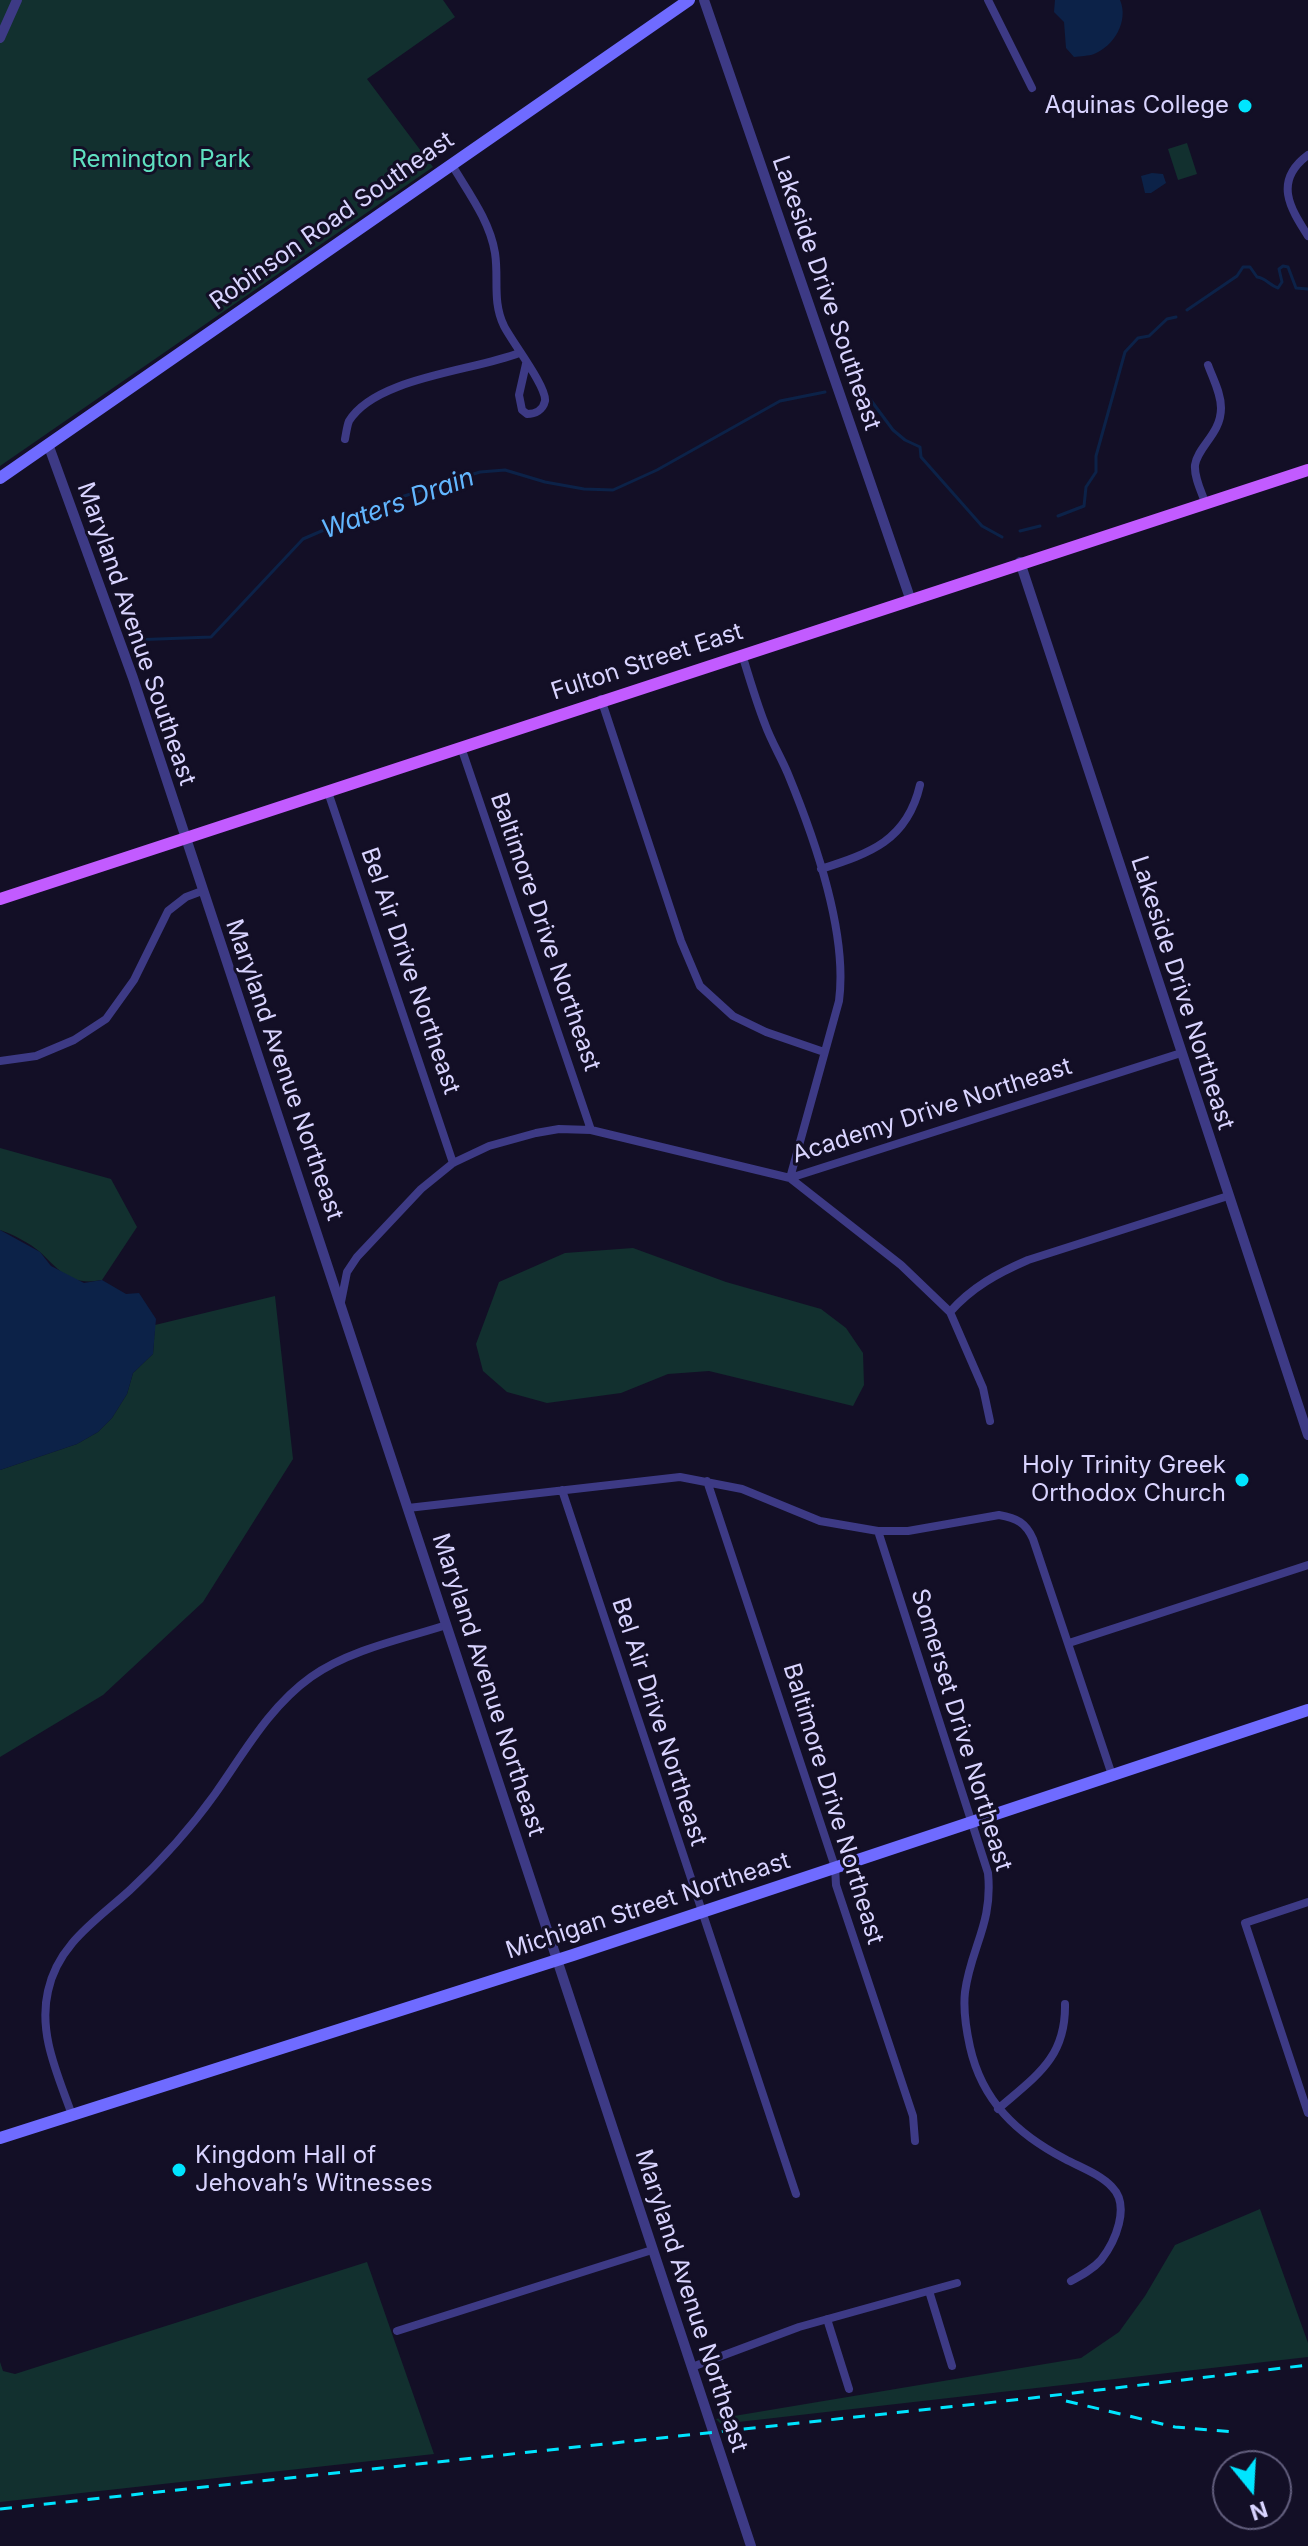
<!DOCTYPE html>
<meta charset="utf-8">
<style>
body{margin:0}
#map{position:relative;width:1308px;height:2546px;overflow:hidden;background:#130f26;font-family:Inter,sans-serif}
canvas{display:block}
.north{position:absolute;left:1212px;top:2450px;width:80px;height:80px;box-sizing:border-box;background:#130f26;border:2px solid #625e7d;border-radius:50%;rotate:162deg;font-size:22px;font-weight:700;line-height:32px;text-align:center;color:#d9d4ff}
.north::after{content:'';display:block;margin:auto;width:28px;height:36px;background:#00e5ff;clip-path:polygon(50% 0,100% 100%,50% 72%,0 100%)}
</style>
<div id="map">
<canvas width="1308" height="2546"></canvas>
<div class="north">N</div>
</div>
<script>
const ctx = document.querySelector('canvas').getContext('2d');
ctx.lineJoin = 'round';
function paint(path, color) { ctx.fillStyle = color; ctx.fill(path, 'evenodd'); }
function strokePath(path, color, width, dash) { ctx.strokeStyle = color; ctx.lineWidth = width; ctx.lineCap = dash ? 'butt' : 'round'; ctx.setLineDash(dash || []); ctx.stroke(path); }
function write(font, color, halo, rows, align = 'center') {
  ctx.font = font + ' Inter,sans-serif'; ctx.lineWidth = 6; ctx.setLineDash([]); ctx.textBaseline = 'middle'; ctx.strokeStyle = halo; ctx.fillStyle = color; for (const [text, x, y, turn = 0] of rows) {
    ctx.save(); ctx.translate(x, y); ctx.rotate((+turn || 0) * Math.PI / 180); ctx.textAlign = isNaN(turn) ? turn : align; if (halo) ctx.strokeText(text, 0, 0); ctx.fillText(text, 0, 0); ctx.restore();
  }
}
const green = new Path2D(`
 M 0,0 L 443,0 L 455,17 L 367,79 L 433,167 L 0,466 Z
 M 1187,143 L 1197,174 L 1178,180 L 1168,149 Z
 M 0,1148 L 111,1179 L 137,1227 L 102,1280 C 71,1286 61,1272 40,1252 C 30,1243 12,1234 0,1230 Z
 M 633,1248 L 726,1282 L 821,1309 L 846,1328 L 863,1353 L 864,1385 L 853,1406 L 709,1371 L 668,1374 L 621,1393 L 547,1403 L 507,1392 L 483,1371 L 476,1344 L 499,1282 L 565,1253 Z
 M 275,1296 L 293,1459 L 203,1602 L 103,1695 L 0,1757 L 0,1470 L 77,1444 L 98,1432 L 112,1418 L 127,1394 L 133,1373 L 153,1354 L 155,1325 Z
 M 1260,2209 L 1308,2343 L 1308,2357 L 721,2424 L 716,2419 L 1081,2358 L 1119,2332 L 1145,2296 L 1175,2245 Z
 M 367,2262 L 434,2454 L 0,2502 L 0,2362 L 3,2371 L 15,2374 Z`);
const water = new Path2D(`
 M 1055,0 L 1120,0 C 1129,21 1114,46 1094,54 C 1089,56 1080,56 1074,57 L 1066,48 L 1064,22 L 1054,12 Z
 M 1152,173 L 1163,174 L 1166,183 L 1151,193 L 1145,193 L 1141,176 Z
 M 0,1230 L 40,1252 L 51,1266 L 84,1283 L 102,1280 L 126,1294 L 139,1293 L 156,1319 L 153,1354 L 133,1373 L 127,1394 L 112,1418 L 98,1432 L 77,1444 L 0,1470 Z`);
const stream = new Path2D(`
 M 1187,310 L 1237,276 L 1243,267 L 1250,267 L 1257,277 C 1266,278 1269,285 1278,288 L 1282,282 L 1279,269 L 1283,266 L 1288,267 L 1296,288 L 1308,289
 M 867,395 L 893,430 L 905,440 L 920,447 L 921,457 L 982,526 L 1002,537
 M 1058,516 L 1084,506 L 1086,487 L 1096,472 L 1096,456 L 1125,352 L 1138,338 L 1149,336 L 1167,319 L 1176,317
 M 1020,531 L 1040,526
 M 132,640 L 211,637 L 303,539 L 398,498 L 480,472 L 505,470 L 545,482 L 584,489 L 613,490 L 657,470 L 780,401 L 825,392`);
const minor = new Path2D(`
 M 988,0 L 1032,88
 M 1308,155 C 1273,181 1290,208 1308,236
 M 452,165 C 468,192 490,221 495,253 C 499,279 492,301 504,326 C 512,342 547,387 545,401 C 543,410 535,414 527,414 L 522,410 L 519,395 L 526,364
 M 345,439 C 346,434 347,426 349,421 C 376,377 474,371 519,353
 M 1205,502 C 1201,491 1194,477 1195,465 C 1198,446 1221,434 1221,408 C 1221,393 1213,379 1208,365
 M 742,654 C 749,677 756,701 765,724 C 771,741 781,757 788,774 C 814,837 848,933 839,1001 L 790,1178 L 901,1265 L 950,1312 L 983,1388 L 990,1421
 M 601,699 L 681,941 L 700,986 L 733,1016 L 766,1032 L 824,1052
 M 461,747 L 591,1130
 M 328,792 L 453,1163
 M 821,869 C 870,853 907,841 920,785
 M 0,1061 L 36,1056 L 74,1040 L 106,1019 L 134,980 L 168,911 L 186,897 L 202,891
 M 341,1302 L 347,1272 L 357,1257 L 421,1189 L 453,1163 L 489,1146 L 536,1133 L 559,1129 L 591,1130 L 790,1178 L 1181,1053
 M 950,1312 C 972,1287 998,1273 1028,1260 L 1228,1196
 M 707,1481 L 835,1867 L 836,1885 L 913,2116 L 915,2141
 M 562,1490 L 796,2194
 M 408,1508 L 680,1477 L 742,1489 L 820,1521 L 878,1531 L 908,1531 L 999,1515 C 1017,1518 1026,1523 1033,1539 L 1112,1775
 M 878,1531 L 988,1873 C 993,1924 971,1947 965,1992 C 963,2010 966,2029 970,2047 C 982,2101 1017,2134 1065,2159 C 1080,2167 1100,2174 1112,2187 C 1131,2206 1115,2242 1101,2260 C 1093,2269 1082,2275 1071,2281
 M 1069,1643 L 1308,1565
 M 1308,1902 L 1245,1923 L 1308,2113
 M 998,2109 C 1036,2076 1066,2058 1065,2004
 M 72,2115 C 58,2075 38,2034 48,1991 C 58,1944 97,1920 130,1890 C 162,1860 190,1829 215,1794 C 244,1753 269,1707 311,1677 C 349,1650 402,1639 447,1625
 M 929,2291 L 952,2366
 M 827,2319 L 849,2389
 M 397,2331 L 652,2250
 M 692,2367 L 799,2327 L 957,2283`);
const tertiary = new Path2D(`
 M 704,0 L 910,598
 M 0,38 L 17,0
 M 48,444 L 133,678 L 751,2546
 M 1020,562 L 1308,1435`);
const secondary = new Path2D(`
 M 0,478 L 689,0
 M 0,2138 L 573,1955 L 1308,1710`);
const primary = new Path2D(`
 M 0,899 C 436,754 872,611 1308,470`);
const rail = new Path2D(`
 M 1066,2401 L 1175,2427 L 1235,2432
 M 0,2509 L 1023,2399 L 1308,2365`);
const markers = [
 [1245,106,8,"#00e5ff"],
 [1242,1480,8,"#00e5ff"],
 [179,2170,8,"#00e5ff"]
];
const poiNames = [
 ["Aquinas College",1229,106],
 ["Holy Trinity Greek",1226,1466],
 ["Orthodox Church",1226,1494],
 ["Kingdom Hall of",195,2156,"left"],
 ["Jehovah’s Witnesses",195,2184,"left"]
];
const parkNames = [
 ["Remington Park",161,160]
];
const streetNames = [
 ["Robinson Road Southeast",332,221,-35],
 ["Lakeside Drive Southeast",826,293,71],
 ["Maryland Avenue Southeast",136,634,71],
 ["Fulton Street East",647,662,-18],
 ["Baltimore Drive Northeast",545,932,71],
 ["Bel Air Drive Northeast",410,971,71],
 ["Lakeside Drive Northeast",1182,993,72],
 ["Maryland Avenue Northeast",284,1070,71],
 ["Academy Drive Northeast",932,1111,-18],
 ["Maryland Avenue Northeast",488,1685,72],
 ["Bel Air Drive Northeast",659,1722,72],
 ["Somerset Drive Northeast",961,1730,73],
 ["Baltimore Drive Northeast",833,1804,73],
 ["Michigan Street Northeast",648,1906,-18],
 ["Maryland Avenue Northeast",691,2301,72]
];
const waterNames = [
 ["Waters Drain",398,504,-20]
];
paint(green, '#12302f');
paint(water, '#0c2248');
strokePath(stream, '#0c2248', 3);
strokePath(minor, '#3d3a85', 8);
strokePath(tertiary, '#3d3a85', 10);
strokePath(secondary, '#6f6bff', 12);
strokePath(primary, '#c25bff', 12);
strokePath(rail, '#00e5ff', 3, [12, 10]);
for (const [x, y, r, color] of markers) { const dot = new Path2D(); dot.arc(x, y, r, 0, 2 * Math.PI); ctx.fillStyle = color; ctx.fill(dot); strokePath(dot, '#130f26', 3); }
write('24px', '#d9d4ff', '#130f26', poiNames, 'right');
write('24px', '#5fe0c0', '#130f26', parkNames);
write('24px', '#d9d4ff', '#130f26', streetNames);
write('italic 26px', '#62b6ff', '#130f26', waterNames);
</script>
